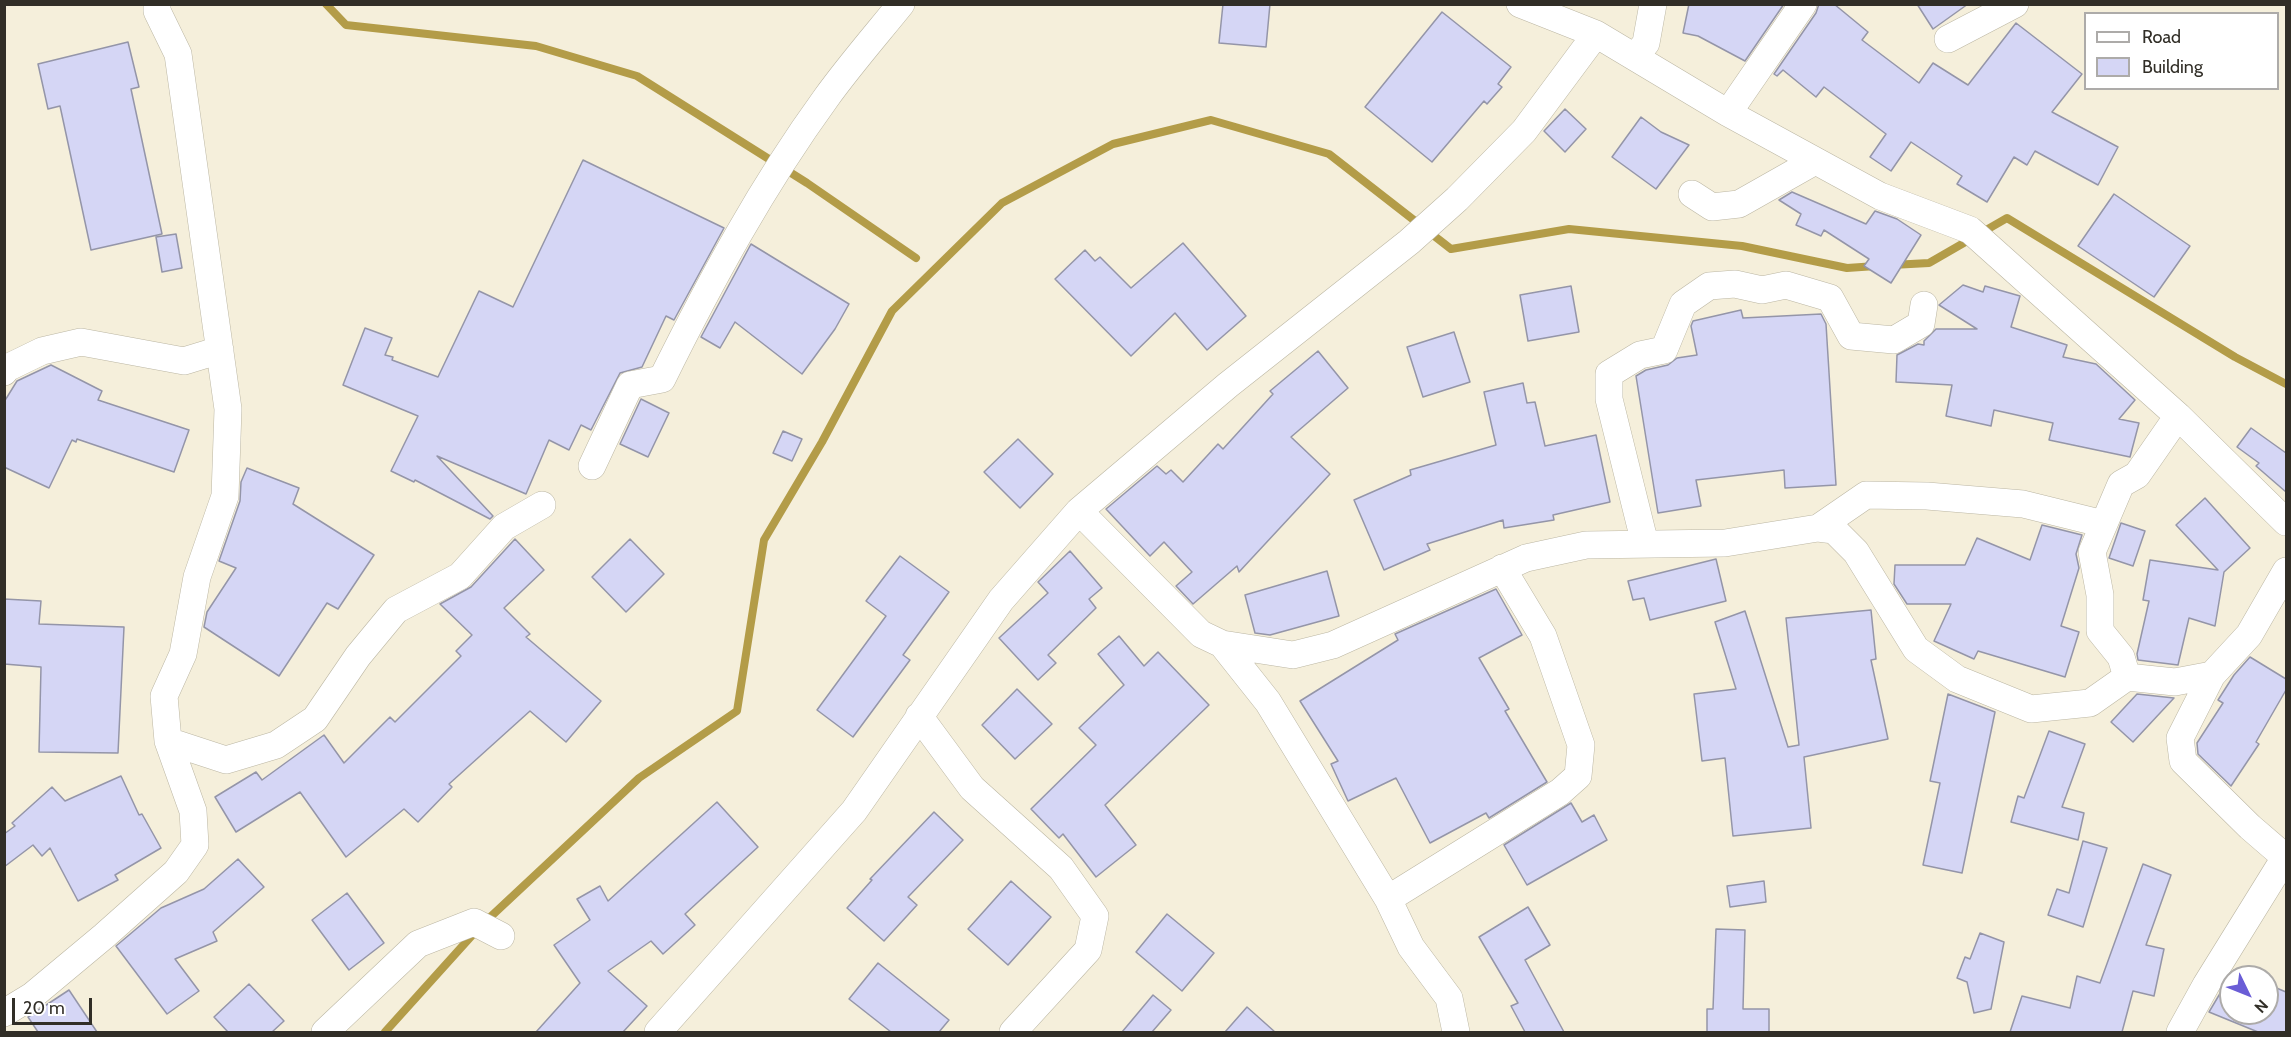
<!DOCTYPE html>
<style>
body{margin:0}
#map{position:relative;width:2291px;height:1037px;overflow:hidden;background:#f5efdb;font-family:Cabin,sans-serif}
canvas{display:block}
.frame{position:absolute;inset:0;border:6px solid #312e27;pointer-events:none}
.legend{position:absolute;left:2084px;top:12px;width:195px;height:78px;box-sizing:border-box;background:#fff;border:2px solid #adaba9;margin:0;padding:8px 10px;list-style:none;font-size:18px;color:#312e27}
.legend li{display:flex;align-items:center;gap:12px;height:30px}
.legend b{width:30px;border:2px solid #adaba9}
.north{position:absolute;left:2219px;top:965px;width:60px;height:60px;box-sizing:border-box;background:#fff;border:2px solid #adaba9;border-radius:50%;rotate:133deg;font-size:16px;font-weight:700;line-height:24px;text-align:center;color:#312e27}
.north::after{content:'';display:block;margin:auto;width:21px;height:27px;background:#6a5dd6;clip-path:polygon(50% 0,100% 100%,50% 72%,0 100%)}
.scale{position:absolute;left:12px;top:998px;width:80px;height:27px;box-sizing:border-box;border:3px solid #312e27;border-top:0;padding-left:8px;font-size:18px;line-height:21px;white-space:nowrap;color:#312e27;-webkit-text-stroke:4px #fff;paint-order:stroke}
</style>
<div id="map">
<canvas width="2291" height="1037"></canvas>
<div class="frame"></div>
<ul class="legend">
<li><b style="height:8px;background:#fff"></b>Road</li>
<li><b style="height:16px;background:#d5d6f5"></b>Building</li>
</ul>
<div class="north">N</div>
<div class="scale">20 m</div>
</div>
<script>
const ctx = document.querySelector('canvas').getContext('2d');
ctx.lineJoin = 'round';
function strokePath(path, color, width, dash) { ctx.strokeStyle = color; ctx.lineWidth = width; ctx.lineCap = dash ? 'butt' : 'round'; ctx.setLineDash(dash || []); ctx.stroke(path); }
function paint(path, color) { ctx.fillStyle = color; ctx.fill(path, 'evenodd'); }
const stream = new Path2D(`
 M 326,4 L 346,25 L 536,46 L 637,76 L 807,183 L 916,258
 M 1892,265 L 1929,263 L 2007,218 L 2235,357 L 2286,384
 M 485,922 L 639,778 L 737,711 L 764,540 L 822,442 L 892,311 L 1002,203 L 1113,144 L 1211,120 L 1329,154 L 1451,249 L 1569,229 L 1742,246 L 1847,268 L 1876,266
 M 385,1032 L 476,931`);
const building = new Path2D(`
 M 1223,4 L 1270,4 L 1266,47 L 1219,43 Z
 M 1689,4 L 1784,4 L 1745,61 L 1698,36 L 1683,33 Z
 M 1819,4 L 1834,4 L 1868,32 L 1862,40 L 1919,83 L 1933,63 L 1968,85 L 2016,23 L 2082,74 L 2052,112 L 2118,147 L 2098,185 L 2035,151 L 2027,165 L 2014,157 L 1987,202 L 1957,184 L 1962,176 L 1911,142 L 1891,171 L 1870,157 L 1886,134 L 1824,87 L 1816,97 L 1783,70 L 1777,76 L 1774,74 L 1816,13 Z
 M 1917,4 L 1968,4 L 1933,29 Z
 M 1442,12 L 1511,67 L 1498,84 L 1502,87 L 1487,104 L 1484,101 L 1432,162 L 1365,107 Z
 M 128,42 L 139,87 L 131,89 L 162,234 L 91,250 L 60,106 L 48,109 L 38,64 Z
 M 1565,109 L 1586,129 L 1565,152 L 1544,131 Z
 M 1641,117 L 1661,132 L 1689,145 L 1656,189 L 1612,157 Z
 M 583,160 L 724,228 L 674,320 L 666,316 L 642,367 L 620,373 L 591,430 L 581,425 L 569,450 L 549,440 L 526,494 L 437,456 L 493,516 L 490,519 L 415,480 L 414,482 L 391,471 L 418,416 L 343,385 L 365,328 L 392,338 L 385,355 L 393,357 L 392,360 L 438,377 L 479,291 L 513,307 Z
 M 1792,192 L 1866,224 L 1875,211 L 1897,219 L 1921,235 L 1891,283 L 1864,266 L 1869,259 L 1824,230 L 1821,236 L 1796,225 L 1801,214 L 1779,200 Z
 M 2114,194 L 2190,246 L 2154,297 L 2078,246 Z
 M 176,234 L 182,268 L 162,272 L 156,237 Z
 M 1183,243 L 1246,316 L 1207,350 L 1175,313 L 1131,356 L 1055,279 L 1085,250 L 1095,261 L 1100,257 L 1131,288 Z
 M 751,244 L 849,304 L 835,329 L 802,374 L 735,322 L 720,348 L 701,337 Z
 M 1963,285 L 1983,292 L 1985,286 L 2020,296 L 2011,327 L 2067,345 L 2063,357 L 2096,364 L 2135,400 L 2119,419 L 2139,423 L 2130,457 L 2049,440 L 2053,423 L 1994,410 L 1991,426 L 1946,416 L 1952,385 L 1896,382 L 1897,355 L 1918,344 L 1924,345 L 1924,341 L 1936,329 L 1977,329 L 1939,305 Z
 M 1571,286 L 1579,332 L 1528,341 L 1520,295 Z
 M 1741,310 L 1743,318 L 1821,314 L 1826,324 L 1836,485 L 1785,488 L 1784,470 L 1696,480 L 1701,506 L 1658,513 L 1636,376 L 1646,370 L 1668,365 L 1677,358 L 1697,355 L 1691,326 L 1693,321 Z
 M 1454,332 L 1470,382 L 1423,397 L 1407,347 Z
 M 1318,351 L 1348,388 L 1291,437 L 1330,474 L 1239,572 L 1237,566 L 1193,604 L 1176,586 L 1192,572 L 1164,542 L 1150,556 L 1106,509 L 1157,466 L 1166,474 L 1171,470 L 1183,482 L 1218,444 L 1223,449 L 1273,394 L 1270,391 Z
 M 51,365 L 102,391 L 98,400 L 189,430 L 174,472 L 77,439 L 76,442 L 72,440 L 49,488 L 4,467 L 4,402 L 17,381 Z
 M 1523,383 L 1527,403 L 1535,402 L 1545,446 L 1596,435 L 1610,502 L 1553,515 L 1554,520 L 1504,528 L 1503,520 L 1427,544 L 1430,550 L 1384,570 L 1354,500 L 1411,475 L 1410,470 L 1496,445 L 1484,392 Z
 M 641,399 L 669,413 L 648,457 L 620,444 Z
 M 2251,428 L 2286,453 L 2286,492 L 2256,466 L 2259,463 L 2237,447 Z
 M 783,431 L 802,439 L 792,461 L 773,453 Z
 M 1018,439 L 1053,474 L 1020,508 L 984,472 Z
 M 247,468 L 299,488 L 293,504 L 374,555 L 338,609 L 327,603 L 279,676 L 204,627 L 207,612 L 236,568 L 219,561 L 240,501 L 241,482 Z
 M 2205,498 L 2250,548 L 2224,572 L 2215,626 L 2189,618 L 2178,665 L 2138,660 L 2137,654 L 2149,601 L 2143,600 L 2150,560 L 2218,570 L 2176,525 Z
 M 2121,523 L 2145,531 L 2133,566 L 2109,558 Z
 M 2042,525 L 2082,535 L 2076,554 L 2079,568 L 2061,626 L 2079,632 L 2065,677 L 1978,651 L 1974,659 L 1934,641 L 1951,604 L 1907,604 L 1894,584 L 1895,565 L 1965,565 L 1977,538 L 2030,560 Z
 M 515,539 L 544,570 L 504,608 L 530,634 L 526,637 L 601,701 L 566,742 L 530,711 L 449,784 L 452,787 L 418,822 L 404,809 L 346,857 L 300,792 L 236,832 L 215,797 L 256,772 L 262,780 L 324,735 L 344,763 L 390,717 L 395,722 L 461,656 L 456,651 L 472,635 L 440,604 L 471,587 Z
 M 630,539 L 664,574 L 626,612 L 592,577 Z
 M 1070,551 L 1102,588 L 1089,599 L 1096,608 L 1048,655 L 1056,663 L 1038,680 L 999,638 L 1048,593 L 1038,582 Z
 M 900,556 L 949,592 L 903,655 L 910,660 L 853,737 L 817,710 L 886,616 L 866,601 Z
 M 1716,559 L 1726,601 L 1650,620 L 1644,598 L 1633,600 L 1628,581 Z
 M 1327,571 L 1339,616 L 1270,635 L 1255,633 L 1245,595 Z
 M 1496,589 L 1522,635 L 1479,658 L 1509,709 L 1505,711 L 1547,782 L 1489,818 L 1486,813 L 1430,843 L 1396,778 L 1348,801 L 1331,764 L 1338,761 L 1300,701 L 1398,640 L 1395,634 Z
 M 4,599 L 41,601 L 39,624 L 124,627 L 118,753 L 39,752 L 41,667 L 4,664 Z
 M 1871,610 L 1876,659 L 1871,660 L 1888,739 L 1804,757 L 1811,828 L 1733,836 L 1725,758 L 1702,761 L 1694,694 L 1736,689 L 1715,622 L 1745,611 L 1788,747 L 1799,745 L 1786,618 Z
 M 1119,636 L 1144,666 L 1158,652 L 1209,705 L 1105,805 L 1136,845 L 1096,877 L 1063,834 L 1059,838 L 1031,809 L 1096,745 L 1079,728 L 1124,685 L 1098,654 Z
 M 2250,657 L 2286,679 L 2286,690 L 2256,742 L 2259,744 L 2231,786 L 2198,754 L 2197,743 L 2223,703 L 2218,700 L 2234,675 Z
 M 1017,689 L 1052,724 L 1015,759 L 982,725 Z
 M 1948,694 L 1995,712 L 1962,873 L 1923,865 L 1940,783 L 1930,781 Z
 M 2137,694 L 2174,698 L 2133,742 L 2111,722 Z
 M 2049,731 L 2085,744 L 2062,807 L 2084,813 L 2078,840 L 2011,822 L 2018,796 L 2024,798 Z
 M 121,776 L 139,815 L 142,814 L 161,848 L 115,875 L 118,880 L 78,901 L 50,848 L 42,856 L 33,845 L 4,867 L 4,834 L 15,826 L 12,823 L 52,787 L 65,801 Z
 M 717,802 L 758,847 L 685,914 L 695,925 L 663,954 L 651,941 L 608,971 L 647,1006 L 623,1032 L 536,1032 L 580,983 L 554,945 L 590,920 L 577,899 L 600,886 L 608,901 Z
 M 1571,803 L 1582,822 L 1594,815 L 1607,840 L 1527,885 L 1504,845 Z
 M 934,812 L 963,840 L 908,897 L 917,905 L 884,941 L 847,908 L 872,880 L 870,879 Z
 M 2083,841 L 2107,848 L 2083,927 L 2048,915 L 2057,889 L 2069,893 Z
 M 238,859 L 264,887 L 213,932 L 217,941 L 175,959 L 199,991 L 167,1014 L 116,946 L 161,908 L 204,889 Z
 M 2143,864 L 2171,875 L 2146,945 L 2164,949 L 2154,996 L 2133,991 L 2122,1032 L 2010,1032 L 2022,996 L 2070,1008 L 2077,976 L 2100,983 Z
 M 1011,881 L 1051,917 L 1008,965 L 968,929 Z
 M 1764,881 L 1766,902 L 1730,907 L 1727,886 Z
 M 347,893 L 384,943 L 349,970 L 312,920 Z
 M 1528,907 L 1550,945 L 1525,960 L 1564,1032 L 1525,1032 L 1511,1006 L 1518,1003 L 1479,937 Z
 M 1167,914 L 1214,953 L 1182,991 L 1136,952 Z
 M 1716,929 L 1745,930 L 1743,1009 L 1769,1009 L 1769,1032 L 1707,1032 L 1707,1009 L 1713,1009 Z
 M 1980,933 L 2004,942 L 1991,1009 L 1974,1013 L 1967,982 L 1957,978 L 1965,957 L 1970,959 Z
 M 878,963 L 949,1020 L 939,1032 L 891,1032 L 849,999 Z
 M 2234,970 L 2250,977 L 2231,977 L 2231,1013 L 2267,1013 L 2267,984 L 2286,992 L 2286,1032 L 2258,1032 L 2209,1012 Z
 M 249,984 L 284,1021 L 272,1032 L 228,1032 L 214,1017 Z
 M 69,990 L 97,1032 L 38,1032 L 28,1017 Z
 M 1153,995 L 1171,1010 L 1152,1032 L 1122,1032 Z
 M 1247,1007 L 1275,1032 L 1225,1032 Z`);
const minor = new Path2D(`
 M 1520,4 L 1596,34 L 1728,113 L 1880,196 L 1970,230 L 2178,416 L 2286,522
 M 1948,39 L 2015,4
 M 1636,56 L 1646,43 L 1653,4
 M 1728,113 L 1803,4
 M 1692,194 L 1712,207 L 1739,204 L 1815,161
 M 4,372 L 7,368 L 42,351 L 81,342 L 184,361 L 220,350
 M 592,466 L 630,385 L 662,379 C 710,282 762,186 826,98 C 849,66 876,35 901,4
 M 1079,511 L 1201,634 L 1222,644 L 1293,655 L 1333,645 L 1526,558 L 1586,545 L 1725,543 L 1818,528 L 1834,530 L 1856,552 L 1916,649 L 1957,679 L 2031,709 L 2090,703 L 2127,677 L 2175,682 L 2212,675 L 2249,635 L 2286,571
 M 1818,528 L 1866,495 L 1927,496 L 2023,504 L 2104,524
 M 1645,544 L 1609,399 L 1609,374 L 1640,355 L 1664,350 L 1683,304 L 1709,286 L 1735,284 L 1762,290 L 1786,285 L 1830,298 L 1851,336 L 1894,340 L 1921,324 L 1924,305
 M 1222,644 L 1268,702 L 1388,899 L 1411,947 L 1449,998 L 1456,1032
 M 2212,675 L 2180,738 L 2183,761 L 2250,827 L 2286,858
 M 2127,677 L 2121,657 L 2100,631 L 2100,595 L 2092,552 L 2121,484 L 2137,475 L 2178,416
 M 919,716 L 972,788 L 1061,868 L 1095,916 L 1088,950 L 1013,1032
 M 168,741 L 226,760 L 276,745 L 315,719 L 358,656 L 396,610 L 460,576 L 504,527 L 542,505
 M 1388,899 L 1560,792 L 1578,776 L 1581,745 L 1543,636 L 1502,568
 M 4,1013 L 32,996 L 104,936 L 176,872 L 195,845 L 193,811 L 168,741 L 164,696 L 183,654 L 197,577 L 225,496 L 228,409 L 178,54 L 157,11 L 157,4
 M 325,1032 L 418,944 L 474,922 L 501,936
 M 658,1032 L 854,811 L 1001,600 L 1079,511 L 1228,385 L 1409,242 L 1457,199 L 1524,131 L 1596,34
 M 2180,1032 L 2206,985 L 2286,856`);
strokePath(stream, '#b39c48', 8);
paint(building, '#d5d6f5');
strokePath(building, '#9495a8', 1.5);
strokePath(minor, '#bbb6a3', 28);
strokePath(minor, '#fff', 27);
</script>
